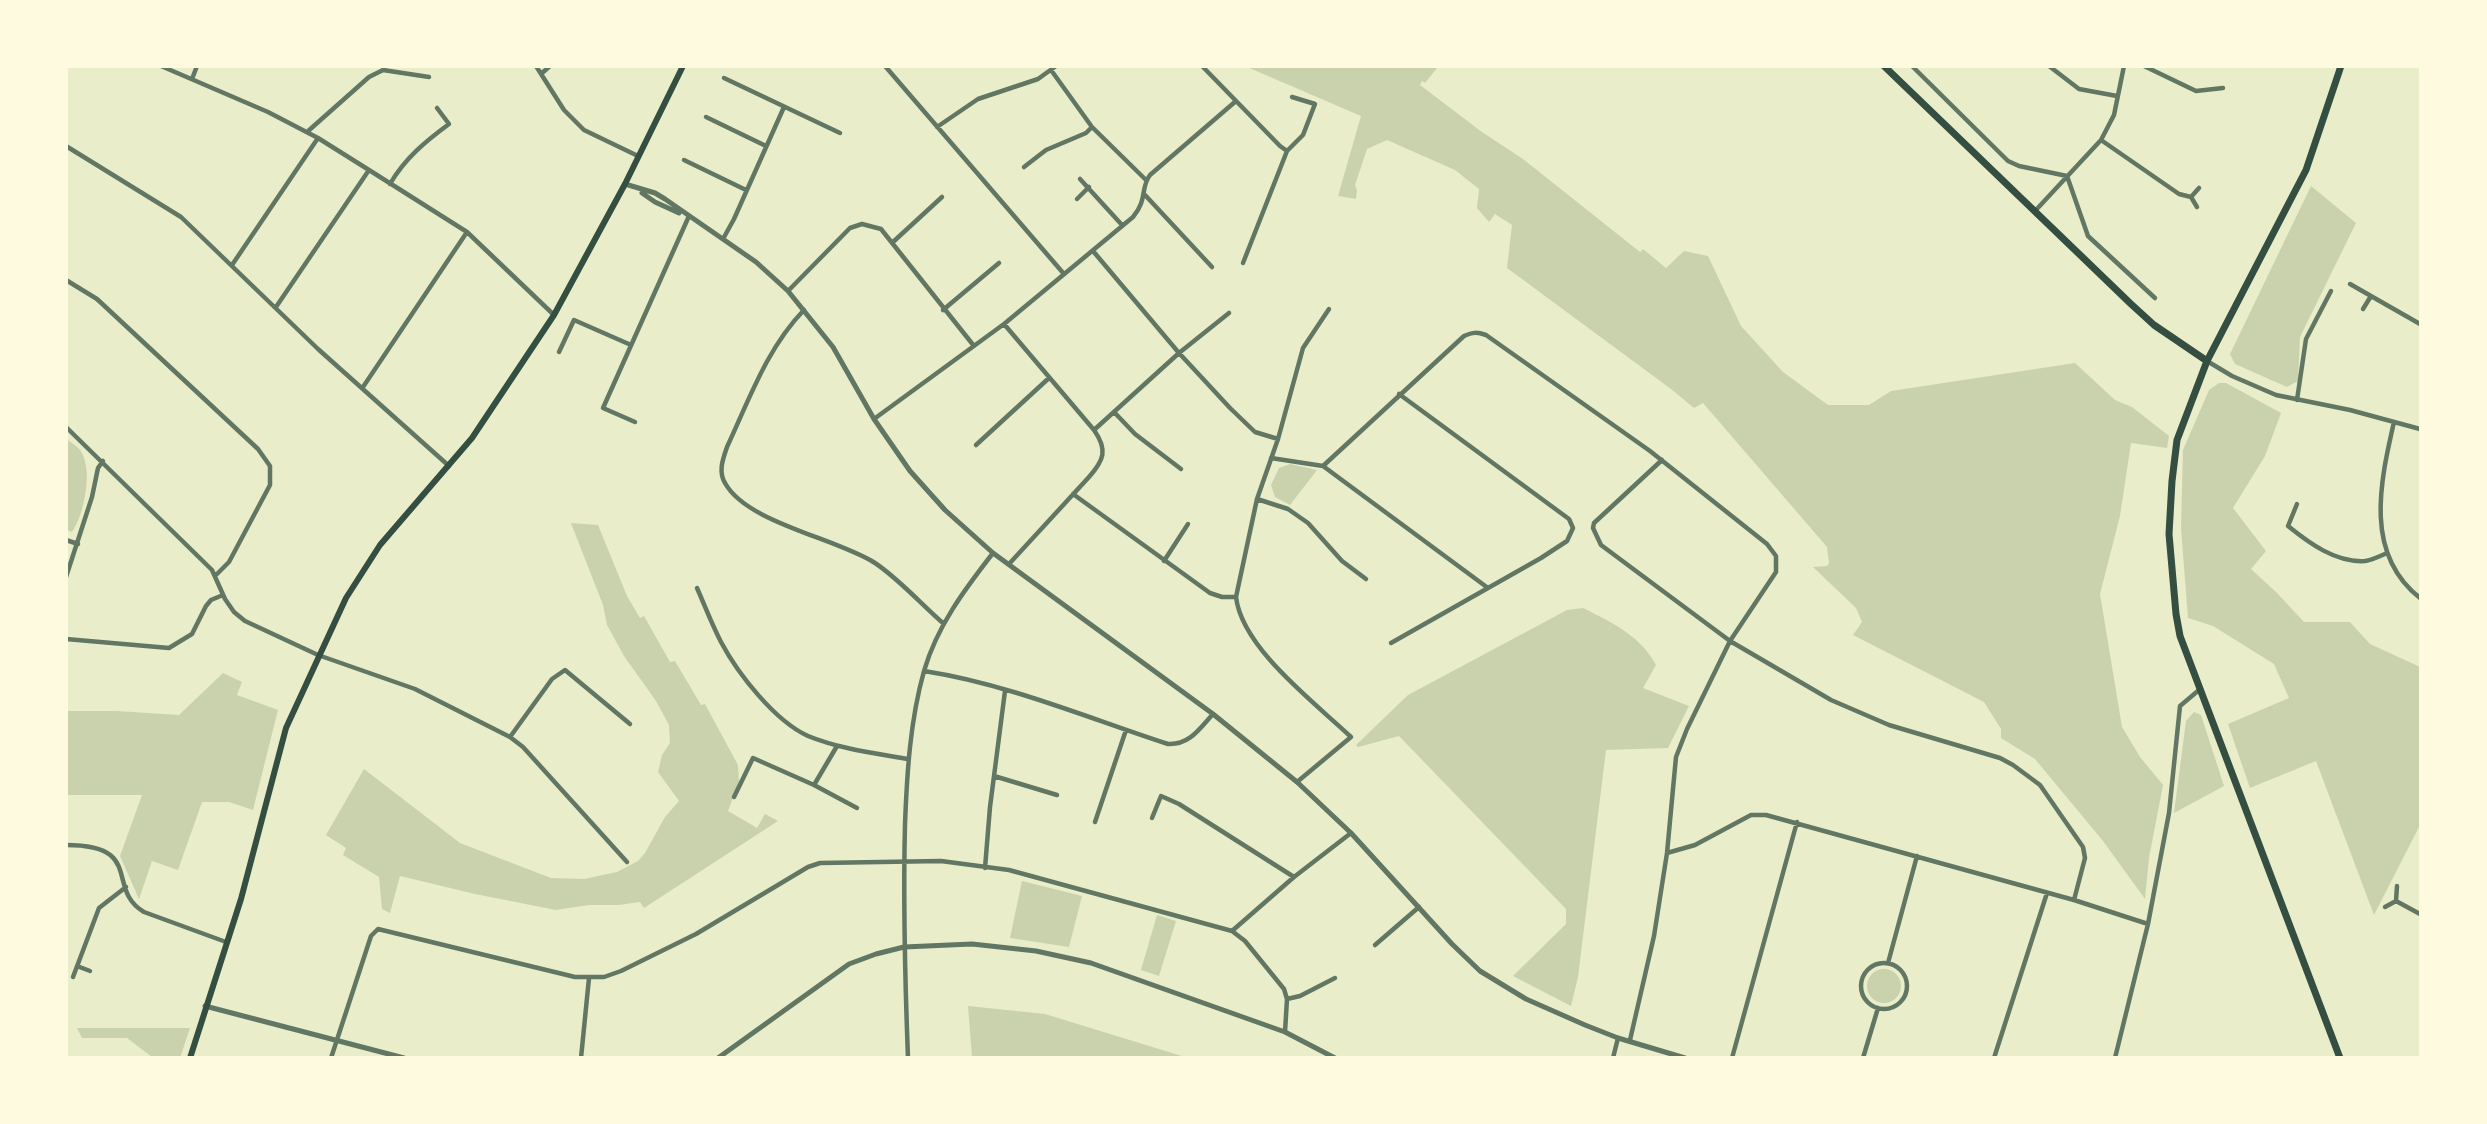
<!DOCTYPE html>
<style>
body{margin:0}
#map{position:relative;width:2487px;height:1124px;overflow:hidden;background:#e9edc9;font-family:Ubuntu,sans-serif}
canvas{display:block}
.frame{position:absolute;inset:0;border:68px solid #fefae0;pointer-events:none}
</style>
<div id="map">
<canvas width="2487" height="1124"></canvas>
<div class="frame"></div>
</div>
<script>
const ctx = document.querySelector('canvas').getContext('2d');
ctx.lineJoin = 'round';
function paint(path, color) { ctx.fillStyle = color; ctx.fill(path, 'evenodd'); }
function strokePath(path, color, width, dash) { ctx.strokeStyle = color; ctx.lineWidth = width; ctx.lineCap = dash ? 'butt' : 'round'; ctx.setLineDash(dash || []); ctx.stroke(path); }
const green = new Path2D(`
 M 1247,67 L 1438,67 L 1425,83 L 1422,81 L 1420,85 L 1482,132 L 1523,159 L 1640,252 L 1643,249 L 1666,268 L 1684,251 L 1708,256 L 1741,326 L 1783,372 L 1828,405 L 1869,405 L 1891,391 L 2075,363 L 2115,400 L 2132,407 L 2169,436 L 2167,448 L 2131,443 L 2120,516 L 2100,594 L 2122,727 L 2140,757 L 2163,785 L 2149,858 L 2145,899 L 2103,841 L 2035,759 L 2001,738 L 2001,729 L 1984,702 L 1853,635 L 1862,622 L 1856,608 L 1813,567 L 1827,566 L 1829,563 L 1827,547 L 1703,403 L 1694,408 L 1671,389 L 1507,268 L 1512,225 L 1495,214 L 1489,222 L 1477,208 L 1479,189 L 1455,170 L 1387,140 L 1367,149 L 1355,185 L 1357,190 L 1356,199 L 1338,196 L 1361,116 Z
 M 2311,186 L 2356,223 L 2300,337 L 2298,381 L 2287,387 L 2235,364 L 2230,354 Z
 M 2219,383 L 2226,383 L 2281,413 L 2265,456 L 2233,508 L 2266,551 L 2251,569 L 2277,593 L 2304,622 L 2350,622 L 2370,644 L 2420,667 L 2420,825 L 2374,915 L 2316,761 L 2250,788 L 2228,724 L 2289,698 L 2274,664 L 2213,626 L 2188,618 L 2181,528 L 2183,450 L 2209,390 Z
 M 67,439 C 70,442 77,446 80,450 C 94,469 84,515 72,532 L 67,530 Z
 M 1290,464 L 1317,470 L 1290,505 L 1275,497 L 1271,485 L 1279,468 Z
 M 571,523 L 598,525 L 627,596 L 640,618 L 644,616 L 670,662 L 675,661 L 701,705 L 705,704 L 738,765 L 739,782 L 728,811 L 757,828 L 765,814 L 778,821 L 644,908 L 640,902 L 619,905 L 589,905 L 556,910 L 475,894 L 400,876 L 390,913 L 382,909 L 379,877 L 343,855 L 346,848 L 326,835 L 364,769 L 460,843 L 551,878 L 584,879 L 617,872 L 638,861 L 645,853 L 665,817 L 679,801 L 658,772 L 662,755 L 670,743 L 669,725 L 656,701 L 624,656 L 607,625 L 603,605 Z
 M 1583,608 C 1611,622 1640,635 1656,665 L 1643,688 L 1689,706 L 1668,748 L 1606,750 L 1578,977 L 1571,1006 L 1513,976 L 1566,924 L 1566,909 L 1399,736 L 1358,747 L 1356,745 L 1408,695 L 1567,610 Z
 M 223,673 L 242,682 L 237,695 L 278,710 L 253,810 L 229,802 L 202,802 L 178,870 L 152,861 L 139,899 L 120,856 L 142,795 L 67,795 L 67,711 L 117,711 L 179,715 Z
 M 2194,712 L 2201,715 L 2224,786 L 2174,813 L 2186,721 Z
 M 1022,881 L 1082,896 L 1069,947 L 1010,938 Z
 M 1157,915 L 1176,921 L 1159,976 L 1141,970 Z
 M1867 986a17 17 0 1 1 34 0a17 17 0 1 1-34 0Z
 M 968,1006 L 1045,1014 L 1185,1057 L 972,1057 Z
 M 190,1028 L 180,1058 L 152,1057 L 127,1038 L 82,1038 L 77,1028 Z`);
const minor = new Path2D(`
 M 161,66 L 268,112 L 318,138 L 369,170 L 467,232 L 554,315
 M 536,66 L 564,110 L 584,130 L 638,156
 M 885,66 L 1064,274
 M 1202,66 L 1280,146 L 1287,151 L 1303,135 L 1315,104 L 1292,97
 M 1912,66 L 2008,161 L 2019,166 L 2067,176 L 2088,236 L 2155,298
 M 2049,66 L 2079,89 L 2117,96
 M 2144,66 L 2196,91 L 2223,88
 M 1051,70 L 1092,127 L 1146,180
 M 541,74 L 550,66
 M 724,78 L 840,133
 M 192,79 L 197,66
 M 706,117 L 766,146
 M 937,127 L 978,99 L 1038,79 L 1056,66
 M 307,132 L 369,77 L 383,70 L 429,77
 M 2101,140 L 2179,194 L 2191,197
 M 66,146 L 181,217 L 318,349 L 449,466
 M 684,160 L 746,190
 M 1024,167 L 1046,150 L 1086,133 L 1092,127
 M 1080,179 L 1122,225
 M 390,184 C 405,158 426,141 449,124 L 437,108
 M 1145,195 L 1212,267
 M 1077,199 L 1089,187
 M 2197,207 L 2191,197 L 2199,188
 M 2035,211 L 2101,140 L 2114,115 L 2124,66
 M 723,239 L 734,219 L 784,107
 M 893,242 L 942,197
 M 1093,251 L 1179,353 L 1230,408 L 1255,432 L 1278,439
 M 1243,263 L 1287,151
 M 232,265 L 318,138
 M 66,280 L 97,299 L 258,449 L 270,466 L 270,485 L 229,562 L 215,576
 M 2350,284 L 2420,324
 M 788,291 L 850,228 L 862,224 L 881,229 L 974,346
 M 276,307 L 369,170
 M 2363,309 L 2371,296
 M 804,310 C 767,348 749,400 727,447 C 723,459 718,471 725,483 C 747,523 836,538 875,563 C 899,579 922,605 944,624
 M 943,310 L 999,263
 M 1004,324 L 1094,430 C 1108,450 1104,460 1089,477 L 1009,564
 M 559,352 L 574,320 L 631,345
 M 2207,361 L 2232,376 L 2276,395 L 2350,410 L 2420,429
 M 363,387 L 467,232
 M 2297,400 L 2306,339 L 2331,291
 M 1114,412 L 1135,434 L 1181,469
 M 874,419 L 1004,324 L 1133,217 C 1148,199 1140,188 1150,175 L 1236,101
 M 635,422 L 603,408 L 689,216
 M 2394,422 C 2380,483 2364,554 2420,598
 M 66,427 L 212,570 L 225,599 L 234,612 L 245,621 L 318,655 L 415,689 L 510,737 L 523,747 L 627,862
 M 1094,430 L 1179,353 L 1229,313
 M 976,445 L 1049,378
 M 1271,458 L 1323,466 L 1488,588
 M 1662,460 L 1594,523 L 1593,528 L 1601,545 L 1730,641 L 1831,700 L 1889,725 L 2000,758 L 2013,765 L 2040,785 L 2083,847 L 2085,858 L 2074,900
 M 1323,466 L 1464,336 C 1473,332 1477,332 1486,335 L 1650,451 L 1767,544 L 1776,556 L 1776,572 L 1730,641 L 1687,729 L 1676,757 L 1667,853 L 1654,936 L 1630,1040
 M 1073,494 L 1210,593 L 1222,597 L 1236,597
 M 1257,499 L 1288,509 L 1308,523 L 1342,561 L 1366,579
 M 2297,504 L 2288,526 C 2309,543 2336,563 2365,561 C 2372,560 2380,556 2387,553
 M 66,540 L 78,544
 M 1164,561 L 1188,524
 M 66,577 L 92,497 L 98,468 L 103,461
 M 697,588 C 705,606 712,625 721,642 C 738,674 775,721 808,736 C 840,749 874,753 908,759
 M 66,639 L 169,648 L 192,634 L 206,606 L 211,600 L 223,595
 M 1391,643 L 1541,558 L 1567,541 L 1573,528 L 1569,519 L 1399,394
 M 924,671 C 1008,684 1088,718 1168,744 C 1190,745 1200,728 1213,714
 M 510,737 L 552,679 L 565,670 L 630,724
 M 837,746 L 814,785 L 857,808
 M 994,776 L 1057,795
 M 1297,782 L 1351,737 C 1314,702 1242,648 1236,597 L 1257,499 L 1278,439 L 1303,348 L 1329,309
 M 734,797 L 753,758 L 814,785
 M 1152,818 L 1161,796 L 1179,804 L 1294,877
 M 1095,822 L 1126,730
 M 66,845 C 145,845 105,889 144,912 L 226,942
 M 1667,853 L 1695,845 L 1751,815 L 1766,815 L 2074,900 L 2148,924
 M 985,868 L 990,807 L 1005,691
 M 2396,901 L 2420,914
 M 2385,907 L 2396,901 L 2397,886
 M 1232,931 L 1294,877 L 1351,833
 M 1375,945 L 1419,907
 M 1888,963 L 1917,856
 M1861 986a23 23 0 1 1 46 0a23 23 0 1 1-46 0Z
 M 77,966 L 90,971
 M 73,977 L 99,908 L 126,887
 M 1287,999 L 1300,996 L 1335,978
 M 331,1058 L 371,936 L 378,929 L 575,977 L 604,977 L 621,971 L 696,934 L 808,867 L 820,863 L 941,861 L 1009,870 L 1232,931 L 1245,941 L 1284,989 L 1287,999 L 1285,1032
 M 581,1058 L 589,978
 M 908,1058 C 905,980 903,902 905,824 C 907,773 910,721 924,671 C 937,626 965,589 993,553
 M 1613,1058 L 1618,1038
 M 1732,1058 L 1797,822
 M 1863,1058 L 1878,1008
 M 1994,1058 L 2047,893
 M 2115,1058 L 2148,924 L 2169,813 L 2180,706 L 2199,690`);
const tertiary = new Path2D(`
 M 625,184 L 655,193 L 665,199 L 756,262 L 788,291 L 833,347 L 874,419 L 910,471 L 945,510 L 993,553 L 1213,714 L 1297,782 L 1351,833 L 1452,944 L 1480,971 L 1526,999 L 1585,1025 L 1618,1038 L 1685,1058
 M 642,193 L 655,202 L 679,213
 M 205,1006 L 404,1058
 M 718,1058 L 849,964 L 876,954 L 904,947 L 972,944 L 1036,951 L 1091,963 L 1285,1032 L 1335,1058`);
const secondary = new Path2D(`
 M 190,1058 L 241,899 L 286,728 L 346,598 L 380,545 L 472,438 L 554,315 L 625,184 L 683,66`);
const primary = new Path2D(`
 M 1884,66 L 2131,304 L 2154,325 L 2207,361
 M 2340,1058 L 2180,636 L 2176,614 L 2169,534 L 2172,481 L 2177,440 L 2207,361 L 2306,170 L 2341,66`);
paint(green, '#cad2ad');
strokePath(minor, '#617663', 4.5);
strokePath(tertiary, '#617663', 5);
strokePath(secondary, '#344e41', 6);
strokePath(primary, '#344e41', 7);
</script>
